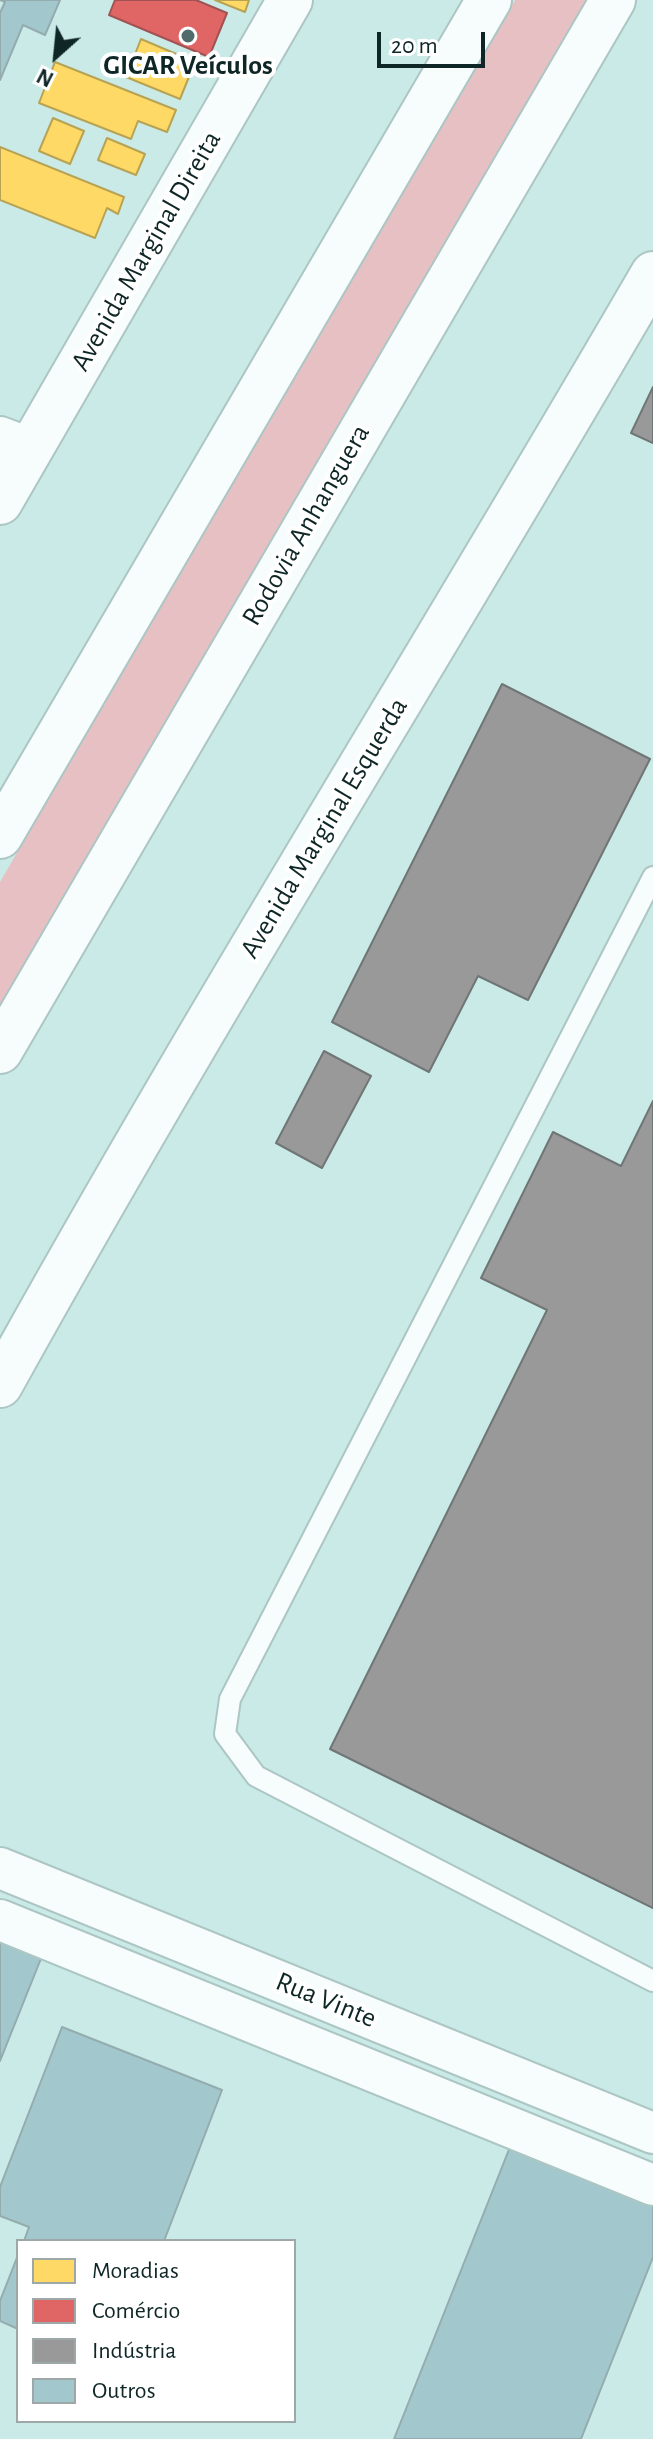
<!DOCTYPE html>
<meta charset="utf-8">
<style>
body{margin:0}
#map{position:relative;width:653px;height:2439px;overflow:hidden;background:#caeae8;font-family:"Alegreya Sans",sans-serif}
canvas{display:block}
.legend{position:absolute;left:16px;top:2239px;width:280px;height:184px;box-sizing:border-box;background:#fff;border:2px solid #9fa8a8;margin:0;padding:10px 14px;list-style:none;font-size:24px;color:#0f2626}
.legend li{display:flex;align-items:center;gap:16px;height:40px}
.legend b{width:40px;border:2px solid #9fa8a8}
.north{position:absolute;left:16px;top:16px;width:80px;height:80px;-webkit-text-stroke:6px #fff;paint-order:stroke;rotate:207deg;font-size:22px;font-weight:700;line-height:32px;text-align:center;color:#0f2626}
.north::after{content:'';display:block;margin:auto;width:28px;height:36px;background:#0f2626;clip-path:polygon(50% 0,100% 100%,50% 72%,0 100%)}
.scale{position:absolute;left:377px;top:32px;width:108px;height:36px;box-sizing:border-box;border:4px solid #0f2626;border-top:0;padding-left:10px;font-size:24px;line-height:28px;white-space:nowrap;color:#0f2626;-webkit-text-stroke:6px #fff;paint-order:stroke}
</style>
<div id="map">
<canvas width="653" height="2439"></canvas>
<ul class="legend">
<li><b style="height:22px;background:#ffd966"></b>Moradias</li>
<li><b style="height:22px;background:#e06666"></b>Comércio</li>
<li><b style="height:22px;background:#999"></b>Indústria</li>
<li><b style="height:22px;background:#a2c8cd"></b>Outros</li>
</ul>
<div class="north">N</div>
<div class="scale">20 m</div>
</div>
<script>
const ctx = document.querySelector('canvas').getContext('2d');
ctx.lineJoin = 'round';
function paint(path, color) { ctx.fillStyle = color; ctx.fill(path, 'evenodd'); }
function strokePath(path, color, width, dash) { ctx.strokeStyle = color; ctx.lineWidth = width; ctx.lineCap = dash ? 'butt' : 'round'; ctx.setLineDash(dash || []); ctx.stroke(path); }
function write(font, color, halo, rows, align = 'center') {
  ctx.font = font + ' "Alegreya Sans",sans-serif'; ctx.lineWidth = 8; ctx.setLineDash([]); ctx.textBaseline = 'middle'; ctx.strokeStyle = halo; ctx.fillStyle = color; for (const [text, x, y, turn = 0] of rows) {
    ctx.save(); ctx.translate(x, y); ctx.rotate((+turn || 0) * Math.PI / 180); ctx.textAlign = isNaN(turn) ? turn : align; if (halo) ctx.strokeText(text, 0, 0); ctx.fillText(text, 0, 0); ctx.restore();
  }
}
const green = new Path2D(`
 M 515,0 L 591,0 L 0,1013 L 0,882 Z`);
const homes = new Path2D(`
 M 215,0 L 249,0 L 245,12 Z
 M 141,39 L 195,62 L 180,99 L 126,77 Z
 M 55,62 L 176,110 L 167,132 L 138,121 L 131,139 L 39,103 Z
 M 53,118 L 84,131 L 70,164 L 39,151 Z
 M 107,138 L 145,154 L 136,175 L 98,160 Z
 M 0,147 L 124,197 L 118,214 L 107,208 L 95,238 L 0,200 Z`);
const shops = new Path2D(`
 M 115,0 L 196,0 L 227,13 L 209,57 L 109,15 Z`);
const industry = new Path2D(`
 M 653,387 L 653,443 L 631,433 Z
 M 502,684 L 650,759 L 528,1000 L 478,976 L 429,1072 L 332,1022 Z
 M 324,1051 L 371,1076 L 322,1168 L 276,1143 Z
 M 653,1101 L 653,1908 L 330,1749 L 547,1310 L 481,1278 L 553,1132 L 621,1166 Z`);
const building = new Path2D(`
 M 0,0 L 60,0 L 45,35 L 23,25 L 0,80 L 0,13 L 5,2 Z
 M 0,1933 L 44,1951 L 0,2061 Z
 M 62,2027 L 222,2090 L 164,2241 L 24,2241 L 29,2227 L 0,2216 L 0,2187 Z
 M 510,2147 L 653,2203 L 653,2257 L 581,2439 L 394,2439 Z
 M 18,2255 L 18,2329 L 0,2321 L 0,2301 Z`);
const service = new Path2D(`
 M 653,877 L 230,1699 L 225,1734 L 256,1776 L 653,1981`);
const minor = new Path2D(`
 M 0,437 L 31,449
 M 0,1868 L 653,2133
 M 0,1920 L 653,2185`);
const secondary = new Path2D(`
 M 0,502 L 290,0
 M 0,1385 C 208,1009 438,645 653,274`);
const motorway = new Path2D(`
 M 0,836 L 489,0
 M 0,1051 L 613,0`);
const markers = [
 [188,36,8,"#506b6a"]
];
const poiNames = [
 ["GICAR Veículos",188,66]
];
const streetNames = [
 ["Avenida Marginal Direita",146,251,-60],
 ["Rodovia Anhanguera",306,525,-60],
 ["Avenida Marginal Esquerda",324,828,-59],
 ["Rua Vinte",326,2000,22]
];
paint(green, '#e7c0c4');
paint(homes, '#ffd966');
strokePath(homes, '#b7a353', 2);
paint(shops, '#e06666');
strokePath(shops, '#a15353', 2);
paint(industry, '#999');
strokePath(industry, '#707676', 2);
paint(building, '#a2c8cd');
strokePath(building, '#94acae', 2);
strokePath(service, '#acc6c4', 24);
strokePath(minor, '#acc6c4', 44);
strokePath(secondary, '#acc6c4', 48);
strokePath(motorway, '#acc6c4', 48);
strokePath(service, '#f7fcfc', 20);
strokePath(minor, '#f7fcfc', 40);
strokePath(secondary, '#f7fcfc', 44);
strokePath(motorway, '#f7fcfc', 44);
for (const [x, y, r, color] of markers) { const dot = new Path2D(); dot.arc(x, y, r, 0, 2 * Math.PI); ctx.fillStyle = color; ctx.fill(dot); strokePath(dot, '#fff', 3); }
write('bold 28px', '#0f2626', '#fff', poiNames);
write('28px', '#0f2626', '#fff', streetNames);
</script>
